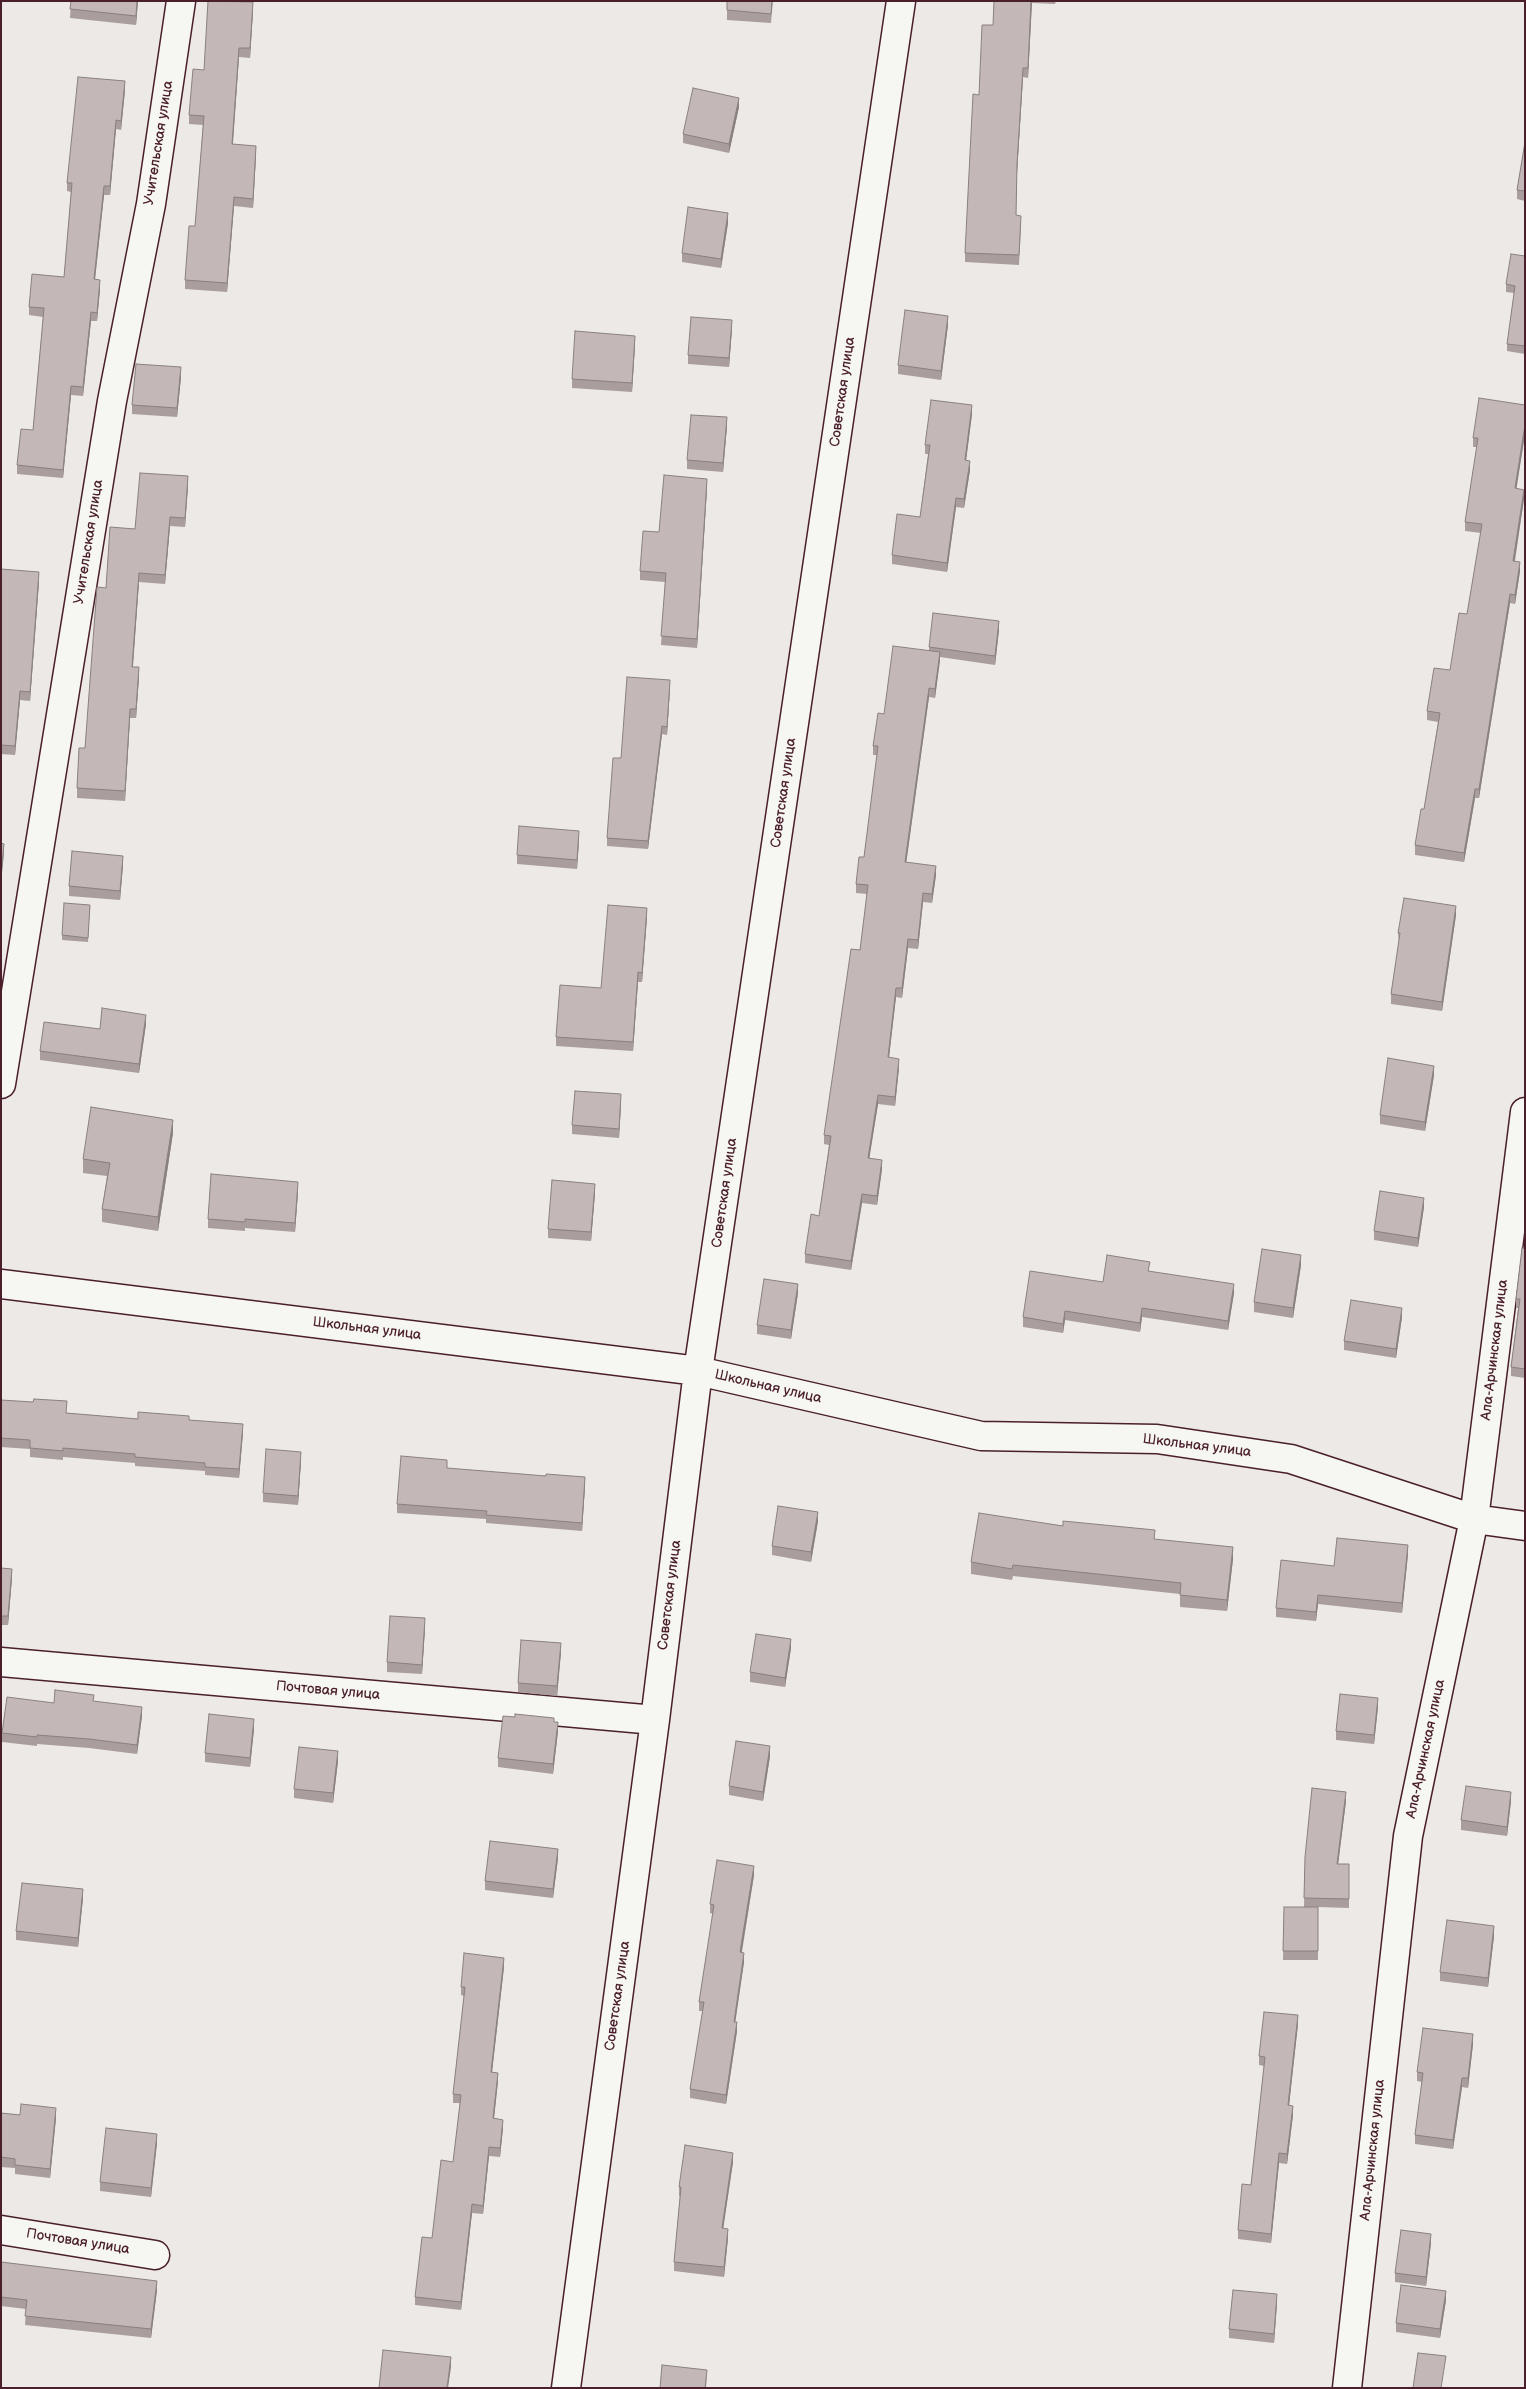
<!DOCTYPE html>
<meta charset="utf-8">
<style>
body{margin:0}
#map{position:relative;width:1526px;height:2389px;overflow:hidden;background:#ece9e6;font-family:"Balsamiq Sans",sans-serif}
canvas{display:block}
.frame{position:absolute;inset:0;border:2px solid #4a1f2b;pointer-events:none}
</style>
<div id="map">
<canvas width="1526" height="2389"></canvas>
<div class="frame"></div>
</div>
<script>
const c = document.querySelector('canvas').getContext('2d');
c.lineJoin = 'round';
const toPath = rows => new Path2D(rows.map(r => 'M' + r).join(''));
function trace(path, color, width, dash) { c.strokeStyle = color; c.lineWidth = width; c.lineCap = dash ? 'butt' : 'round'; c.setLineDash(dash || []); c.stroke(path); }
function paint(path, color) { c.fillStyle = color; c.fill(path, 'evenodd'); }
function write(font, color, halo, rows, align = 'center') {
  c.font = font + ' "Balsamiq Sans",sans-serif'; c.lineWidth = 4.5; c.setLineDash([]); c.textBaseline = 'middle'; c.strokeStyle = halo; c.fillStyle = color; for (const [text, x, y, turn = 0] of rows) {
    c.save(); c.translate(x, y); c.rotate((+turn || 0) * Math.PI / 180); c.textAlign = isNaN(turn) ? turn : align; if (halo) c.strokeText(text, 0, 0); c.fillText(text, 0, 0); c.restore();
  }
}
const minor = toPath([
 [1,1084,112,401,151,204,181,1],
 [1,1284,698,1371,981,1436,1157,1439,1291,1459,1474,1519,1525,1526],
 [1,1662,655,1720],
 [1,2230,155,2255],
 [566,2388,655,1720,698,1371,901,1],
 [1347,2388,1408,1836,1474,1519,1525,1112]
]);
trace(minor, '#4a1f2b', 31);
trace(minor, '#f6f6f2', 28);
paint(toPath([
 [71,1,138,1,136,25,70,18],
 [773,1,771,23,727,20,727,10],
 [994,1,1056,1,1055,4,1032,3,1028,78,1023,77,1017,173,1016,215,1021,225,1019,265,965,262,965,253,979,95,993,25],
 [253,11,250,58,239,57,233,144,256,155,253,208,234,206,227,292,185,289,185,280,195,226,203,125,189,124,189,115,204,70],
 [125,90,121,130,116,129,110,195,104,195,95,280,100,289,97,321,91,321,83,396,71,395,63,478,17,474,17,465,33,430,43,317,29,315,29,307,64,277,71,192,67,191,67,183],
 [739,107,729,153,683,143,683,134],
 [1525,142,1525,201,1517,199,1517,190],
 [728,223,721,268,682,262,682,253],
 [1525,256,1525,354,1507,351,1507,344,1514,293,1506,292,1506,284],
 [948,325,941,380,898,374,898,365],
 [732,329,729,367,688,364,688,355],
 [635,345,632,392,572,388,572,379],
 [181,377,177,417,132,414,132,405],
 [1525,405,1525,434,1516,489,1524,499,1515,561,1520,571,1515,604,1510,603,1479,798,1475,798,1464,862,1415,855,1415,845,1424,809,1438,722,1427,720,1427,711,1450,670,1467,614,1481,533,1465,531,1465,522,1477,447,1473,447,1473,438],
 [972,414,966,460,970,470,964,508,956,507,947,572,892,564,892,555,920,517,928,454,925,454,925,445],
 [727,426,723,472,687,469,687,460],
 [188,486,185,527,170,526,165,584,139,582,133,667,139,677,136,718,130,718,125,801,77,798,77,788,85,748,106,588,135,529],
 [707,488,697,648,661,645,665,582,640,580,640,571,659,532],
 [1,569,39,582,30,701,20,700,15,755,1,754],
 [999,630,995,665,940,657,935,698,929,697,906,863,936,875,932,903,923,902,918,949,908,948,902,998,896,997,889,1057,899,1068,895,1106,878,1104,869,1158,882,1169,877,1205,862,1203,851,1270,805,1263,805,1254,819,1216,829,1145,824,1144,824,1135,860,950,867,894,856,893,856,884,864,857,877,755,873,755,873,746,884,714,929,650,929,647],
 [670,688,667,735,662,734,648,849,607,846,607,838,621,758],
 [579,840,577,869,517,864,517,855],
 [123,865,120,900,69,896,69,886],
 [90,905,88,942,62,940,62,935],
 [1456,915,1442,1011,1391,1004,1391,994,1399,942,1398,933],
 [647,917,642,982,638,982,633,1051,556,1046,556,1037,601,988],
 [146,1024,139,1073,40,1060,40,1051,100,1029],
 [1434,1075,1425,1131,1380,1124,1380,1115],
 [621,1104,619,1138,572,1134,572,1125],
 [173,1133,158,1231,102,1222,102,1209,107,1176,83,1173,83,1159],
 [298,1192,295,1232,245,1228,245,1231,208,1228,208,1219],
 [595,1193,591,1241,548,1238,548,1229],
 [1424,1207,1418,1247,1374,1240,1374,1231],
 [1525,1249,1525,1378,1511,1376,1511,1367,1518,1308,1516,1308,1516,1299],
 [1301,1265,1293,1318,1254,1312,1254,1302],
 [1150,1272,1234,1293,1228,1330,1142,1317,1140,1332,1065,1320,1063,1333,1023,1327,1023,1317,1103,1282],
 [798,1293,791,1339,757,1334,757,1325],
 [1402,1317,1396,1358,1344,1350,1344,1341],
 [1,1400,67,1413,138,1419,189,1420,243,1433,239,1478,205,1475,205,1471,135,1466,135,1463,63,1457,63,1460,30,1457,30,1449,1,1447],
 [301,1461,298,1505,263,1502,263,1493],
 [447,1468,585,1486,582,1531,486,1523,486,1519,397,1513,397,1504],
 [818,1521,811,1562,772,1555,772,1546],
 [1063,1526,1233,1559,1227,1611,1180,1607,1180,1594,1013,1576,1012,1580,971,1574,971,1562],
 [1408,1554,1402,1613,1318,1604,1316,1621,1276,1617,1276,1608,1334,1566],
 [1,1568,12,1578,8,1625,1,1625],
 [425,1628,422,1674,387,1672,387,1662],
 [791,1648,785,1687,750,1682,750,1672],
 [561,1652,557,1696,518,1692,518,1683],
 [94,1701,142,1716,137,1754,89,1748,37,1744,37,1746,2,1742,2,1733,54,1703],
 [1378,1707,1374,1744,1336,1740,1336,1731],
 [554,1722,558,1731,553,1774,498,1767,498,1758],
 [254,1729,250,1767,205,1762,205,1753],
 [770,1756,763,1801,729,1795,729,1786],
 [338,1761,333,1803,294,1798,294,1789],
 [1346,1801,1338,1864,1349,1864,1349,1908,1318,1907,1318,1960,1283,1960,1284,1907,1304,1907,1305,1857],
 [1511,1801,1507,1836,1461,1830,1461,1820],
 [558,1858,553,1898,485,1890,485,1881],
 [754,1875,742,1952,744,1962,735,2022,737,2031,726,2104,690,2098,690,2089,703,2011,699,2011,699,2002,713,1914,710,1913,710,1904],
 [83,1898,78,1947,16,1940,16,1931],
 [1494,1936,1488,1987,1440,1981,1440,1972],
 [504,1967,492,2072,498,2081,494,2119,503,2128,500,2157,489,2156,483,2214,472,2213,461,2310,415,2305,415,2297,432,2238,453,2162,460,2103,453,2103,453,2094,464,1996,461,1995,461,1987],
 [1298,2024,1289,2105,1293,2115,1287,2164,1279,2163,1271,2243,1238,2239,1238,2230,1251,2185,1264,2066,1259,2065,1259,2056],
 [1473,2044,1468,2088,1462,2087,1453,2149,1415,2144,1415,2135,1422,2082,1417,2081,1417,2072],
 [1,2113,20,2115,56,2118,50,2178,15,2174,15,2168,1,2167],
 [157,2143,151,2197,100,2191,100,2182],
 [733,2162,723,2228,728,2238,724,2277,674,2271,674,2262,680,2196,679,2196,679,2187],
 [1431,2243,1426,2286,1395,2282,1395,2273],
 [1,2262,157,2290,151,2338,25,2325,26,2309,1,2306],
 [1446,2300,1440,2338,1396,2332,1396,2323],
 [1277,2303,1274,2343,1229,2338,1229,2329]
]), '#a99d9d');
paint(toPath([
 [137,1,138,1,136,25,136,16],
 [1031,1,1032,1,1028,78,1028,68],
 [253,2,253,11,250,58,250,48],
 [239,48,239,57,232,153,232,144],
 [1023,68,1023,77,1017,173,1017,164],
 [125,81,125,90,121,130,121,121],
 [739,98,739,107,729,153,729,144],
 [116,120,116,129,110,195,110,186],
 [256,146,256,155,253,208,253,199],
 [104,186,104,195,94,288,94,279],
 [234,197,234,206,227,292,227,283],
 [728,213,728,223,721,268,721,259],
 [100,280,100,289,97,321,97,313],
 [91,312,91,321,83,396,83,387],
 [948,316,948,325,941,380,941,371],
 [732,320,732,329,729,367,729,358],
 [635,336,635,345,632,392,632,383],
 [181,367,181,377,177,417,177,408],
 [71,386,71,395,63,478,63,470],
 [972,405,972,414,965,469,965,460],
 [727,417,727,426,723,472,723,463],
 [1525,425,1525,434,1515,498,1515,488],
 [970,461,970,470,964,508,964,499],
 [188,476,188,486,185,527,185,518],
 [707,479,707,488,697,648,697,639],
 [1524,490,1524,499,1513,570,1513,561],
 [956,498,956,507,947,572,947,563],
 [170,517,170,526,165,584,165,575],
 [1520,562,1520,571,1515,604,1515,595],
 [39,572,39,582,30,701,30,692],
 [139,573,139,582,132,676,132,667],
 [1510,594,1510,603,1479,798,1479,789],
 [999,621,999,630,995,665,995,656],
 [940,652,940,661,935,698,935,689],
 [139,667,139,677,136,718,136,709],
 [670,680,670,688,667,735,667,727],
 [929,688,929,697,905,872,905,862],
 [20,691,20,700,15,755,15,746],
 [130,709,130,718,125,801,125,791],
 [662,726,662,734,648,849,648,841],
 [1475,789,1475,798,1464,862,1464,853],
 [579,831,579,840,577,869,577,860],
 [4,844,4,853,1,883,1,874],
 [123,856,123,865,120,900,120,891],
 [936,866,936,875,932,903,932,894],
 [923,893,923,902,918,949,918,940],
 [1456,906,1456,915,1442,1011,1442,1002],
 [647,908,647,917,642,982,642,973],
 [908,939,908,948,902,998,902,988],
 [638,972,638,982,633,1051,633,1042],
 [896,988,896,997,888,1066,888,1057],
 [146,1015,146,1024,139,1073,139,1064],
 [899,1059,899,1068,895,1106,895,1097],
 [1434,1066,1434,1075,1425,1131,1425,1122],
 [621,1094,621,1104,619,1138,619,1129],
 [878,1095,878,1104,868,1167,868,1158],
 [173,1120,173,1133,158,1231,158,1217],
 [882,1160,882,1169,877,1205,877,1196],
 [298,1182,298,1192,295,1232,295,1223],
 [595,1184,595,1193,591,1241,591,1232],
 [862,1194,862,1203,851,1270,851,1261],
 [1424,1198,1424,1207,1418,1247,1418,1238],
 [1301,1255,1301,1265,1293,1318,1293,1308],
 [798,1284,798,1293,791,1339,791,1330],
 [1234,1284,1234,1293,1228,1330,1228,1321],
 [1142,1308,1142,1317,1140,1332,1140,1323],
 [1402,1308,1402,1317,1396,1358,1396,1349],
 [1065,1311,1065,1320,1063,1333,1063,1324],
 [243,1424,243,1433,239,1478,239,1469],
 [301,1452,301,1461,298,1505,298,1496],
 [585,1477,585,1486,582,1531,582,1523],
 [818,1512,818,1521,811,1562,811,1552],
 [1408,1545,1408,1554,1402,1613,1402,1603],
 [1233,1547,1233,1559,1227,1611,1227,1600],
 [12,1569,12,1578,8,1625,8,1616],
 [1318,1595,1318,1604,1316,1621,1316,1612],
 [425,1618,425,1628,422,1674,422,1665],
 [791,1639,791,1648,785,1687,785,1678],
 [561,1643,561,1652,557,1696,557,1686],
 [1378,1698,1378,1707,1374,1744,1374,1735],
 [142,1707,142,1716,137,1754,137,1745],
 [254,1719,254,1729,250,1767,250,1758],
 [558,1722,558,1731,553,1774,553,1764],
 [770,1746,770,1756,763,1801,763,1792],
 [338,1751,338,1761,333,1803,333,1793],
 [1346,1792,1346,1801,1337,1873,1337,1864],
 [1511,1792,1511,1801,1507,1836,1507,1827],
 [558,1849,558,1858,553,1898,553,1889],
 [754,1866,754,1875,740,1961,740,1952],
 [83,1889,83,1898,78,1947,78,1938],
 [1494,1926,1494,1936,1488,1987,1488,1978],
 [744,1953,744,1962,734,2031,734,2022],
 [504,1958,504,1967,491,2081,491,2072],
 [1298,2015,1298,2024,1288,2115,1288,2105],
 [737,2022,737,2031,726,2104,726,2095],
 [1473,2034,1473,2044,1468,2088,1468,2078],
 [498,2073,498,2081,493,2127,493,2118],
 [1462,2078,1462,2087,1453,2149,1453,2140],
 [1293,2106,1293,2115,1287,2164,1287,2154],
 [56,2108,56,2118,50,2178,50,2169],
 [503,2120,503,2128,500,2157,500,2148],
 [157,2134,157,2143,151,2197,151,2188],
 [489,2147,489,2156,483,2214,483,2206],
 [733,2153,733,2162,722,2237,722,2228],
 [1279,2153,1279,2163,1271,2243,1271,2234],
 [472,2204,472,2213,461,2310,461,2302],
 [728,2229,728,2238,724,2277,724,2267],
 [1431,2234,1431,2243,1426,2286,1426,2277],
 [157,2281,157,2290,151,2338,151,2329],
 [1446,2291,1446,2300,1440,2338,1440,2329],
 [1277,2294,1277,2303,1274,2343,1274,2334],
 [451,2357,451,2367,448,2388,447,2388],
 [707,2370,706,2388,705,2388]
]), '#898080');
const building = toPath([
 [71,1,137,1,136,16,70,9,71,1],
 [208,1,253,2,250,48,239,48,232,144,256,146,253,199,234,197,227,283,185,280,189,226,195,226,204,116,189,115,193,69,204,70,208,1],
 [727,1,772,1,771,14,727,10,727,1],
 [994,1,1031,1,1028,68,1023,68,1017,164,1016,215,1021,216,1019,255,965,253,973,94,979,95,982,25,993,25,994,1],
 [78,77,125,81,121,121,116,120,110,186,104,186,94,279,100,280,97,313,91,312,83,387,71,386,63,470,17,465,21,429,33,430,44,308,29,307,32,274,64,277,72,183,67,183,78,77],
 [693,88,739,98,729,144,683,134,693,88],
 [1525,142,1525,191,1517,190,1525,142],
 [688,207,728,213,721,259,682,253,688,207],
 [1511,254,1525,256,1525,346,1507,344,1515,286,1506,284,1511,254],
 [905,310,948,316,941,371,898,365,905,310],
 [691,317,732,320,729,358,688,355,691,317],
 [575,331,635,336,632,383,572,379,575,331],
 [136,364,181,367,177,408,132,405,136,364],
 [1479,398,1525,405,1525,425,1515,488,1524,490,1513,561,1520,562,1515,595,1510,594,1479,789,1475,789,1464,853,1415,845,1421,809,1424,809,1440,713,1427,711,1434,668,1450,670,1459,613,1467,614,1482,524,1465,522,1478,438,1473,438,1479,398],
 [931,400,972,405,965,460,970,461,964,499,956,498,947,563,892,555,897,514,920,517,930,445,925,445,931,400],
 [691,415,727,417,723,463,687,460,691,415],
 [140,473,188,476,185,518,170,517,165,575,139,573,132,667,139,667,136,709,130,709,125,791,77,788,79,748,85,748,97,587,106,588,110,527,135,529,140,473],
 [664,475,707,479,697,639,661,636,666,573,640,571,643,531,659,532,664,475],
 [1,569,39,572,30,692,20,691,15,746,1,745,1,569],
 [933,613,999,621,995,656,929,647,933,613],
 [893,646,940,652,935,689,929,688,905,862,936,866,932,894,923,893,918,940,908,939,902,988,896,988,888,1057,899,1059,895,1097,878,1095,868,1158,882,1160,877,1196,862,1194,851,1261,805,1254,811,1214,819,1216,831,1136,824,1135,851,949,860,950,868,885,856,884,859,857,864,857,878,746,873,746,878,713,884,714,893,646],
 [627,677,670,680,667,727,662,726,648,841,607,838,613,758,621,758,627,677],
 [519,826,579,831,577,860,517,855,519,826],
 [1,843,4,844,1,874,1,843],
 [72,851,123,856,120,891,69,886,72,851],
 [1404,898,1456,906,1442,1002,1391,994,1400,933,1398,933,1404,898],
 [64,903,90,905,88,938,62,935,64,903],
 [608,905,647,908,642,973,638,972,633,1042,556,1037,560,985,601,988,608,905],
 [102,1008,146,1015,139,1064,40,1051,44,1022,100,1029,102,1008],
 [1388,1058,1434,1066,1425,1122,1380,1115,1388,1058],
 [575,1091,621,1094,619,1129,572,1125,575,1091],
 [91,1107,173,1120,158,1217,102,1209,110,1163,83,1159,91,1107],
 [211,1174,298,1182,295,1223,245,1219,245,1222,208,1219,211,1174],
 [552,1180,595,1184,591,1232,548,1229,552,1180],
 [1380,1191,1424,1198,1418,1238,1374,1231,1380,1191],
 [1522,1248,1525,1249,1525,1369,1511,1367,1520,1299,1516,1299,1522,1248],
 [1262,1249,1301,1255,1293,1308,1254,1302,1262,1249],
 [1107,1255,1150,1262,1148,1271,1234,1284,1228,1321,1142,1308,1140,1323,1065,1311,1063,1324,1023,1317,1030,1271,1103,1282,1107,1255],
 [764,1279,798,1284,791,1330,757,1325,764,1279],
 [1351,1300,1402,1308,1396,1349,1344,1341,1351,1300],
 [34,1399,67,1401,66,1413,138,1419,138,1412,189,1416,189,1420,243,1424,239,1469,205,1467,205,1463,135,1457,135,1454,63,1448,63,1451,30,1448,30,1440,1,1438,1,1400,33,1402,34,1399],
 [266,1449,301,1452,298,1496,263,1493,266,1449],
 [401,1456,447,1460,447,1468,546,1476,546,1474,585,1477,582,1523,486,1515,487,1511,397,1504,401,1456],
 [778,1506,818,1512,811,1552,772,1546,778,1506],
 [979,1513,1063,1526,1063,1521,1155,1530,1154,1539,1233,1547,1227,1600,1180,1595,1181,1583,1013,1565,1012,1569,971,1562,979,1513],
 [1337,1538,1408,1545,1402,1603,1318,1595,1316,1612,1276,1608,1281,1560,1334,1566,1337,1538],
 [1,1568,12,1569,8,1616,1,1616,1,1568],
 [390,1616,425,1618,422,1665,387,1662,390,1616],
 [756,1634,791,1639,785,1678,750,1672,756,1634],
 [521,1640,561,1643,557,1686,518,1683,521,1640],
 [55,1690,94,1695,93,1701,142,1707,137,1745,89,1739,37,1735,37,1737,2,1733,7,1697,54,1703,55,1690],
 [1340,1694,1378,1698,1374,1735,1336,1731,1340,1694],
 [209,1714,254,1719,250,1758,205,1753,209,1714],
 [515,1714,554,1718,554,1722,558,1722,553,1764,498,1758,503,1716,515,1717,515,1714],
 [736,1741,770,1746,763,1792,729,1786,736,1741],
 [299,1747,338,1751,333,1793,294,1789,299,1747],
 [1466,1786,1511,1792,1507,1827,1461,1820,1466,1786],
 [1312,1788,1346,1792,1337,1864,1349,1864,1349,1899,1304,1898,1305,1857,1312,1788],
 [490,1841,558,1849,553,1889,485,1881,490,1841],
 [717,1860,754,1866,740,1952,744,1953,734,2022,737,2022,726,2095,690,2089,704,2002,699,2002,714,1905,710,1904,717,1860],
 [22,1883,83,1889,78,1938,16,1931,22,1883],
 [1284,1907,1318,1907,1318,1951,1283,1951,1284,1907],
 [1447,1920,1494,1926,1488,1978,1440,1972,1447,1920],
 [464,1953,504,1958,491,2072,498,2073,493,2118,503,2120,500,2148,489,2147,483,2206,472,2204,461,2302,415,2297,422,2237,432,2238,441,2160,453,2162,461,2095,453,2094,465,1987,461,1987,464,1953],
 [1264,2012,1298,2015,1288,2105,1293,2106,1287,2154,1279,2153,1271,2234,1238,2230,1242,2184,1251,2185,1265,2057,1259,2056,1264,2012],
 [1423,2028,1473,2034,1468,2078,1462,2078,1453,2140,1415,2135,1423,2073,1417,2072,1423,2028],
 [21,2104,56,2108,50,2169,15,2165,15,2159,1,2157,1,2113,20,2115,21,2104],
 [106,2128,157,2134,151,2188,100,2182,106,2128],
 [685,2145,733,2153,722,2228,728,2229,724,2267,674,2262,681,2187,679,2187,685,2145],
 [1401,2230,1431,2234,1426,2277,1395,2273,1401,2230],
 [1,2262,157,2281,151,2329,25,2316,27,2300,1,2297,1,2262],
 [1401,2285,1446,2291,1440,2329,1396,2323,1401,2285],
 [1233,2290,1277,2294,1274,2334,1229,2329,1233,2290],
 [383,2350,451,2357,447,2388,379,2388,383,2350],
 [1418,2353,1446,2356,1441,2388,1413,2388,1418,2353],
 [662,2365,707,2370,705,2388,660,2388,662,2365]
]);
paint(building, '#c4b7b7');
trace(building, '#898080', 1);
write('14px', '#4a1f2b', '#f6f6f2', [
 ["Учительская улица",159,143,-81],
 ["Советская улица",843,392,-82],
 ["Учительская улица",89,542,-81],
 ["Советская улица",784,793,-82],
 ["Советская улица",725,1193,-82],
 ["Школьная улица",367,1329,7],
 ["Ала-Арчинская улица",1495,1350,-83],
 ["Школьная улица",768,1387,13],
 ["Школьная улица",1197,1446,7],
 ["Советская улица",670,1595,-83],
 ["Почтовая улица",328,1691,5],
 ["Ала-Арчинская улица",1426,1749,-78],
 ["Советская улица",618,1996,-82],
 ["Ала-Арчинская улица",1373,2150,-84],
 ["Почтовая улица",78,2242,9]
]);
</script>
